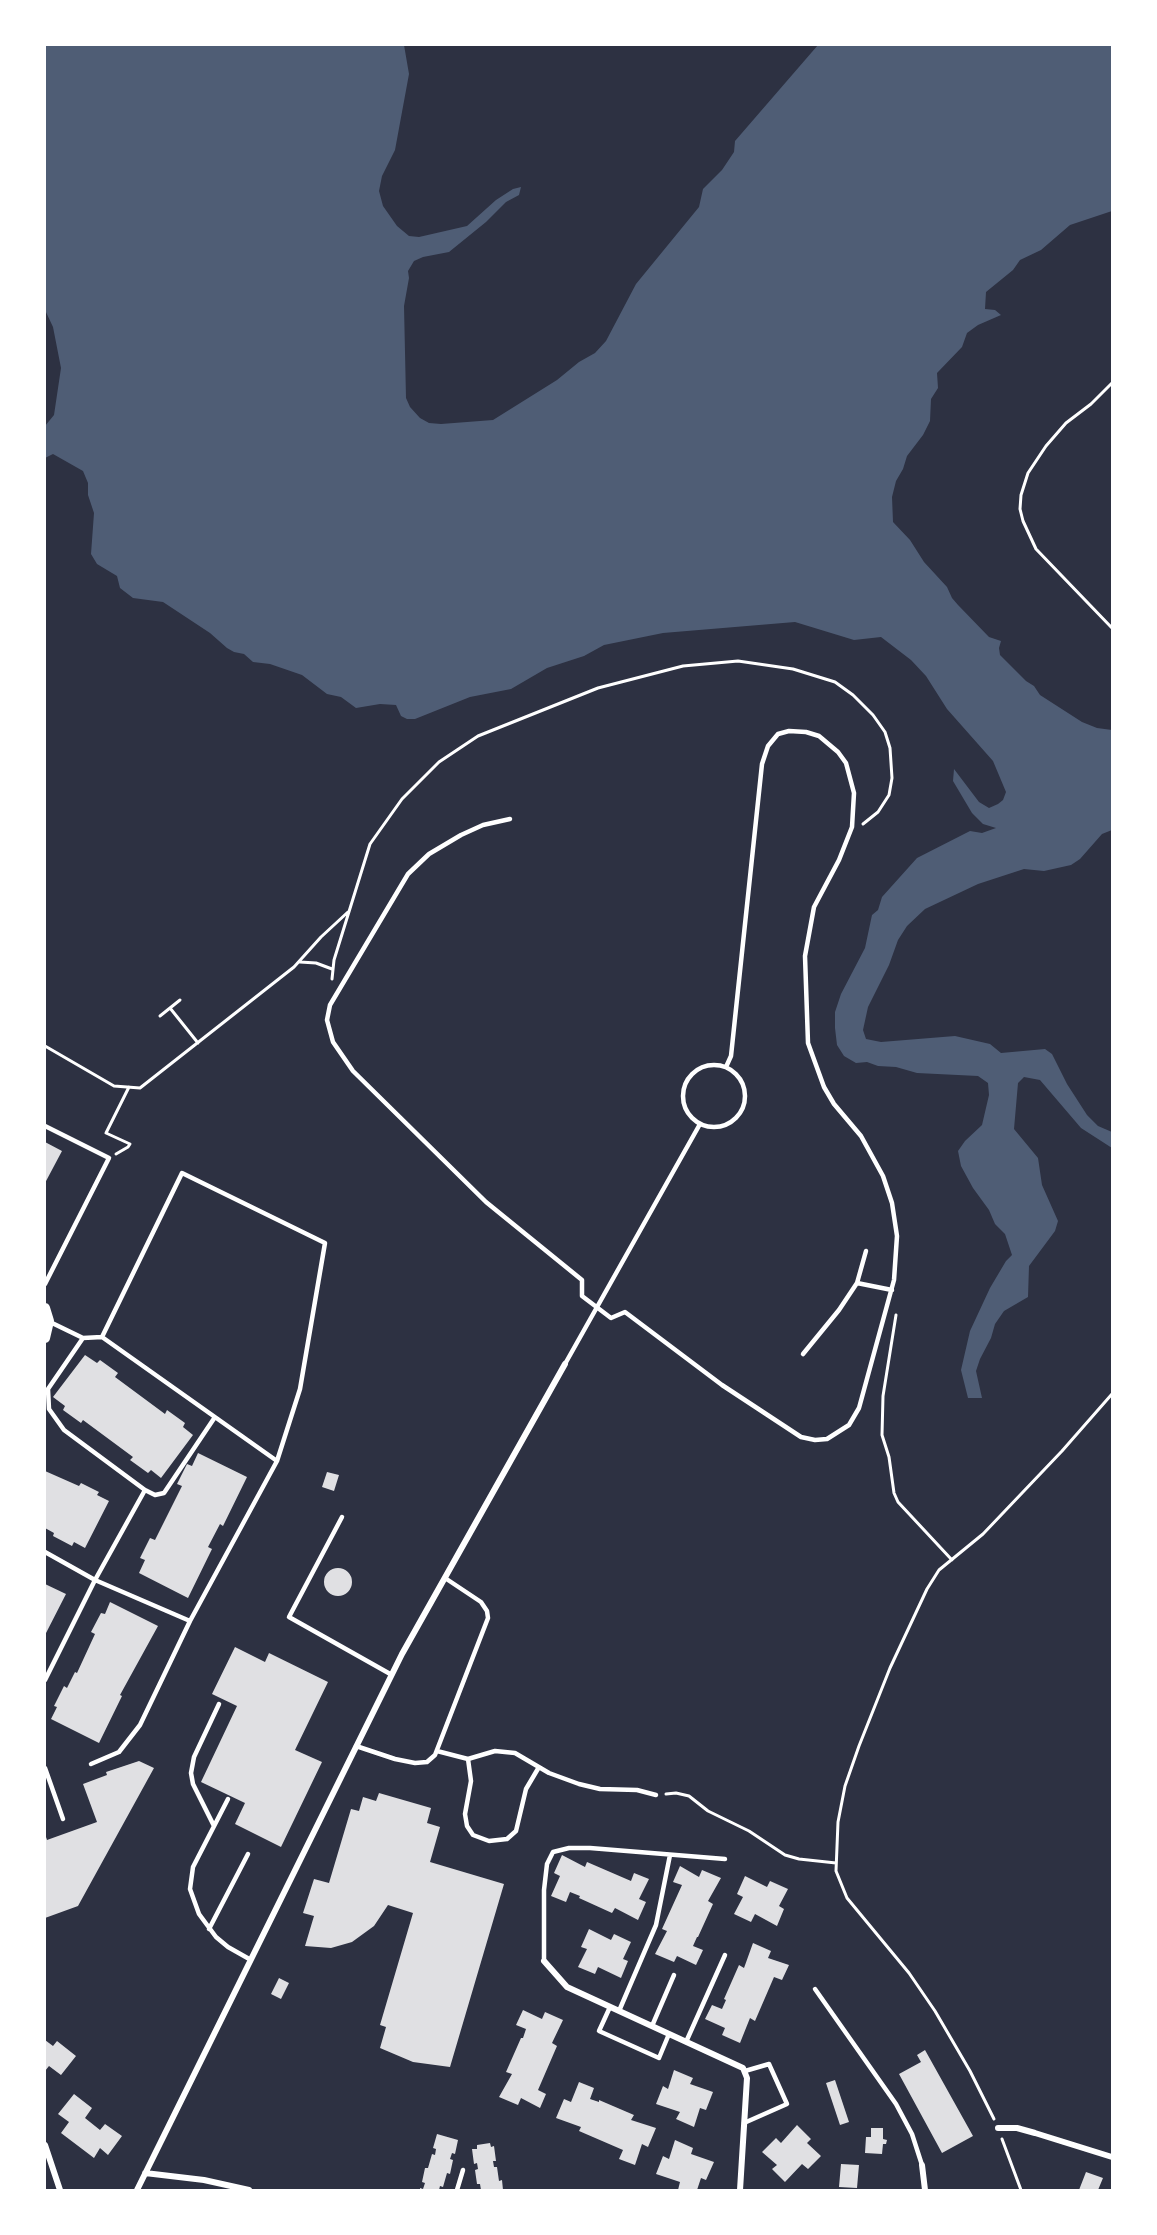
<!DOCTYPE html>
<style>
body{margin:0}
#map{position:relative;width:1157px;height:2235px;overflow:hidden;background:#2d3142;font-family:Mulish,sans-serif}
canvas{display:block}
.frame{position:absolute;inset:0;border:46px solid #fff;pointer-events:none}
</style>
<div id="map">
<canvas width="1157" height="2235"></canvas>
<div class="frame"></div>
</div>
<script>
const c = document.querySelector('canvas').getContext('2d');
c.lineJoin = 'round';
function paint(path, color) { c.fillStyle = color; c.fill(path, 'evenodd'); }
const toPath = rows => new Path2D(rows.map(r => 'M' + r).join(''));
function trace(path, color, width, dash) { c.strokeStyle = color; c.lineWidth = width; c.lineCap = dash ? 'butt' : 'round'; c.setLineDash(dash || []); c.stroke(path); }
paint(toPath([
 [45,45,404,45,409,74,395,150,382,176,379,191,383,206,397,226,409,236,419,237,467,226,496,200,513,189,521,187,519,195,506,202,486,222,449,252,423,257,414,261,408,271,409,278,404,306,406,398,410,407,420,418,429,423,441,424,493,420,557,380,579,362,595,353,606,341,636,284,699,207,703,189,722,170,734,152,735,141,818,45,1112,45,1112,211,1070,225,1041,250,1020,260,1013,270,986,292,985,309,995,310,1001,315,978,325,967,333,962,347,937,373,938,388,931,399,930,421,923,435,907,456,903,469,896,481,892,497,893,522,910,540,924,562,947,587,952,598,958,605,989,637,1001,641,999,648,1000,655,1026,681,1034,686,1040,695,1082,722,1097,728,1112,730,1112,830,1102,834,1080,859,1071,865,1044,871,1024,869,978,884,925,909,907,926,898,940,889,965,868,1007,863,1030,866,1039,881,1042,955,1036,990,1044,1001,1053,1045,1049,1052,1054,1067,1084,1087,1115,1098,1126,1112,1132,1112,1148,1081,1128,1040,1080,1024,1077,1018,1083,1014,1129,1038,1158,1042,1185,1058,1221,1055,1231,1029,1266,1028,1297,1004,1311,995,1324,991,1338,980,1359,976,1371,982,1398,968,1398,961,1370,970,1331,990,1288,1006,1261,1012,1255,1005,1234,995,1224,989,1210,973,1188,961,1166,958,1151,965,1141,982,1125,989,1095,988,1083,978,1076,917,1073,896,1067,878,1066,867,1062,856,1063,844,1056,837,1045,835,1028,835,1012,841,994,865,948,872,915,878,910,882,897,917,858,970,831,982,833,996,828,983,824,972,813,953,781,954,769,979,802,989,808,998,804,1003,800,1006,792,993,761,947,709,926,676,911,660,881,637,854,640,795,622,663,633,604,645,584,656,547,668,511,689,470,697,415,719,407,719,401,716,396,705,380,704,356,708,341,697,327,694,302,675,270,664,253,662,244,654,234,652,227,648,210,633,163,602,133,598,120,588,117,576,97,564,91,554,94,513,88,495,88,483,83,471,53,454,45,458,45,426,54,415,61,368,53,327,45,310]
]), '#4f5d75');
paint(toPath([
 [45,1142,62,1151,45,1183],
 [85,1355,97,1363,100,1360,118,1373,115,1377,165,1414,167,1410,185,1423,183,1427,193,1435,161,1478,151,1470,148,1473,130,1460,133,1457,83,1420,81,1423,63,1410,65,1406,53,1397],
 [198,1453,247,1477,223,1526,220,1524,208,1547,212,1549,188,1598,139,1573,145,1560,140,1558,150,1538,155,1540,182,1486,177,1484,187,1464,192,1466],
 [45,1471,79,1486,81,1483,99,1492,97,1495,109,1501,85,1548,74,1542,72,1546,53,1536,54,1533,45,1528],
 [327,1472,339,1475,334,1491,322,1487],
 '324 1582a14 14 0 1 1 28 0a14 14 0 1 1-28 0Z',
 [45,1584,66,1594,45,1635],
 [110,1602,158,1626,120,1695,122,1696,99,1743,51,1719,57,1707,54,1706,64,1686,67,1688,75,1672,77,1673,95,1634,91,1632,101,1613,105,1614],
 [235,1647,265,1662,269,1653,328,1682,295,1750,322,1762,281,1847,235,1824,245,1803,201,1782,237,1706,212,1694],
 [139,1761,154,1768,78,1906,45,1918,45,1834,47,1840,97,1822,83,1784,107,1775,106,1772],
 [379,1793,431,1808,427,1823,440,1827,430,1862,504,1884,450,2067,413,2062,380,2048,386,2027,380,2025,413,1913,388,1905,374,1926,352,1942,331,1948,305,1946,314,1916,303,1913,314,1879,329,1883,351,1809,359,1811,363,1797,376,1801],
 [562,1855,585,1867,587,1862,631,1881,634,1873,649,1879,639,1899,646,1902,638,1920,615,1908,612,1913,579,1898,580,1896,570,1892,566,1902,551,1896,560,1876,554,1873],
 [680,1866,699,1877,702,1870,721,1878,708,1901,713,1904,698,1937,697,1937,693,1946,703,1950,696,1965,677,1956,674,1962,655,1954,667,1931,662,1929,682,1885,673,1882],
 [745,1876,767,1887,770,1881,788,1889,779,1906,784,1909,777,1926,755,1914,751,1922,734,1914,743,1897,737,1894],
 [589,1929,611,1940,614,1934,631,1942,623,1959,628,1961,621,1978,598,1967,595,1974,578,1967,587,1949,581,1947],
 [753,1943,771,1951,768,1958,789,1965,782,1980,774,1977,755,2021,750,2018,740,2043,722,2035,725,2028,705,2019,712,2005,722,2009,726,2000,724,1999,739,1965,744,1968],
 [279,1978,289,1983,281,1999,271,1994],
 [523,2010,542,2019,545,2012,563,2020,552,2043,557,2046,538,2090,546,2094,540,2108,521,2098,518,2105,499,2097,512,2074,506,2072,521,2038,523,2038,526,2029,516,2025],
 [45,2040,53,2046,57,2041,76,2056,61,2075,49,2066,45,2071],
 [925,2050,973,2136,942,2153,899,2074,921,2062,917,2055],
 [674,2070,693,2078,690,2084,713,2092,706,2110,700,2108,694,2127,676,2119,680,2112,656,2104,663,2086,668,2089],
 [835,2080,849,2122,840,2125,826,2083],
 [579,2082,594,2088,590,2099,599,2102,599,2100,634,2115,631,2120,656,2128,648,2147,642,2144,635,2165,619,2159,623,2150,579,2131,581,2127,556,2118,564,2099,571,2102],
 [74,2094,92,2108,85,2118,100,2130,105,2124,122,2136,108,2155,100,2148,94,2158,61,2133,69,2122,58,2114],
 [797,2125,811,2139,807,2143,821,2156,808,2169,802,2164,785,2182,772,2169,777,2165,762,2152,776,2138,781,2143],
 [871,2128,883,2128,883,2139,887,2140,886,2144,883,2144,882,2154,865,2153,866,2137,871,2137],
 [437,2134,458,2140,455,2154,452,2153,450,2159,453,2160,450,2174,447,2173,443,2187,440,2186,439,2190,420,2190,420,2188,423,2189,425,2183,422,2182,425,2168,428,2168,432,2154,435,2155,436,2149,433,2148],
 [675,2140,693,2148,691,2154,714,2162,706,2180,701,2178,697,2190,678,2190,680,2182,656,2174,663,2156,669,2159],
 [490,2143,491,2147,494,2146,496,2161,493,2161,494,2167,497,2167,499,2181,502,2180,503,2190,481,2190,480,2184,477,2184,475,2170,478,2169,477,2163,474,2164,472,2149,477,2149,477,2145],
 [841,2164,859,2165,857,2188,839,2187],
 [1086,2172,1103,2178,1098,2190,1079,2190]
]), '#e0e0e3');
trace(toPath([
 [1112,383,1091,404,1066,423,1046,446,1028,473,1021,495,1020,509,1023,521,1036,549,1112,628],
 [300,962,316,963,332,969],
 [332,979,334,960,370,844,402,799,439,762,478,736,598,688,683,666,738,661,793,669,835,682,853,695,873,715,885,732,890,748,892,778,889,795,878,812,863,824],
 [170,1008,198,1043],
 [160,1016,180,1000],
 [45,1046,114,1086,140,1088,294,967,321,937,348,912],
 [116,1154,128,1147,130,1144,106,1133,129,1087],
 [896,1315,883,1396,882,1435,889,1457,894,1493,898,1502,952,1560],
 [666,1794,676,1793,689,1796,708,1811,749,1831,785,1855,799,1859,836,1863],
 [994,2119,970,2071,935,2011,909,1973,847,1898,836,1871,838,1822,845,1786,859,1746,890,1668,927,1589,939,1570,983,1534,1062,1451,1112,1394],
 [1002,2139,1021,2190]
]), '#fff', 3);
trace(toPath([
 [510,819,483,825,461,835,429,854,408,874,330,1005,327,1020,333,1042,353,1071,486,1202,582,1280,582,1296,611,1318,625,1312,722,1385,801,1437,815,1440,827,1439,849,1425,859,1408,894,1280,897,1236,892,1203,883,1176,861,1136,834,1104,824,1087,808,1043,805,956,814,907,839,860,852,827,854,793,846,763,838,752,819,736,806,732,789,731,778,734,768,746,762,764,731,1056,726,1067],
 '683 1096a31 31 0 1 1 62 0a31 31 0 1 1-62 0Z',
 [45,1126,109,1158,45,1284],
 [857,1283,892,1290],
 [50,1322,83,1338,102,1337,277,1461],
 [83,1338,48,1389,49,1409,64,1430,145,1490,155,1495,164,1493,215,1417],
 [803,1354,839,1310,857,1283,866,1251],
 [565,1364,700,1124],
 [342,1517,289,1617,392,1675],
 [45,1552,95,1580,190,1621,277,1461,300,1389,325,1243,182,1173,102,1337],
 [45,1680,95,1580,145,1490],
 [356,1746,395,1759,415,1763,427,1762,435,1755,488,1618,487,1611,481,1602,445,1578],
 [437,1751,468,1759,495,1751,515,1753,549,1773,579,1784,600,1789,637,1790,656,1795],
 [468,1759,471,1781,465,1814,467,1826,473,1835,489,1841,507,1839,516,1831,526,1789,539,1767],
 [91,1764,119,1752,140,1725,190,1621],
 [45,1768,63,1819],
 [228,1799,193,1867,190,1889,199,1914,216,1937,228,1947,251,1960],
 [214,1826,193,1784,191,1773,194,1757,219,1704],
 [209,1929,248,1854],
 [544,1961,544,1890,547,1864,553,1852,569,1848,590,1848,725,1859],
 [815,1989,896,2104,912,2134,922,2165],
 [610,2007,599,2031,659,2058,669,2034],
 [619,2011,656,1925,670,1855],
 [652,2026,674,1975],
 [686,2042,725,1955],
 [744,2123,787,2104,769,2064,745,2071],
 [457,2190,463,2170]
]), '#fff', 4.5);
trace(toPath([
 [544,1961,567,1987,743,2068,747,2078,740,2190],
 [998,2128,1017,2128,1035,2133,1112,2157],
 [45,2145,60,2190],
 [922,2165,925,2190],
 [145,2173,204,2180,249,2190],
 [137,2190,402,1654,565,1364]
]), '#fff', 6);
trace(toPath([
 [45,1308,49,1321,45,1338]
]), '#fff', 10);
</script>
